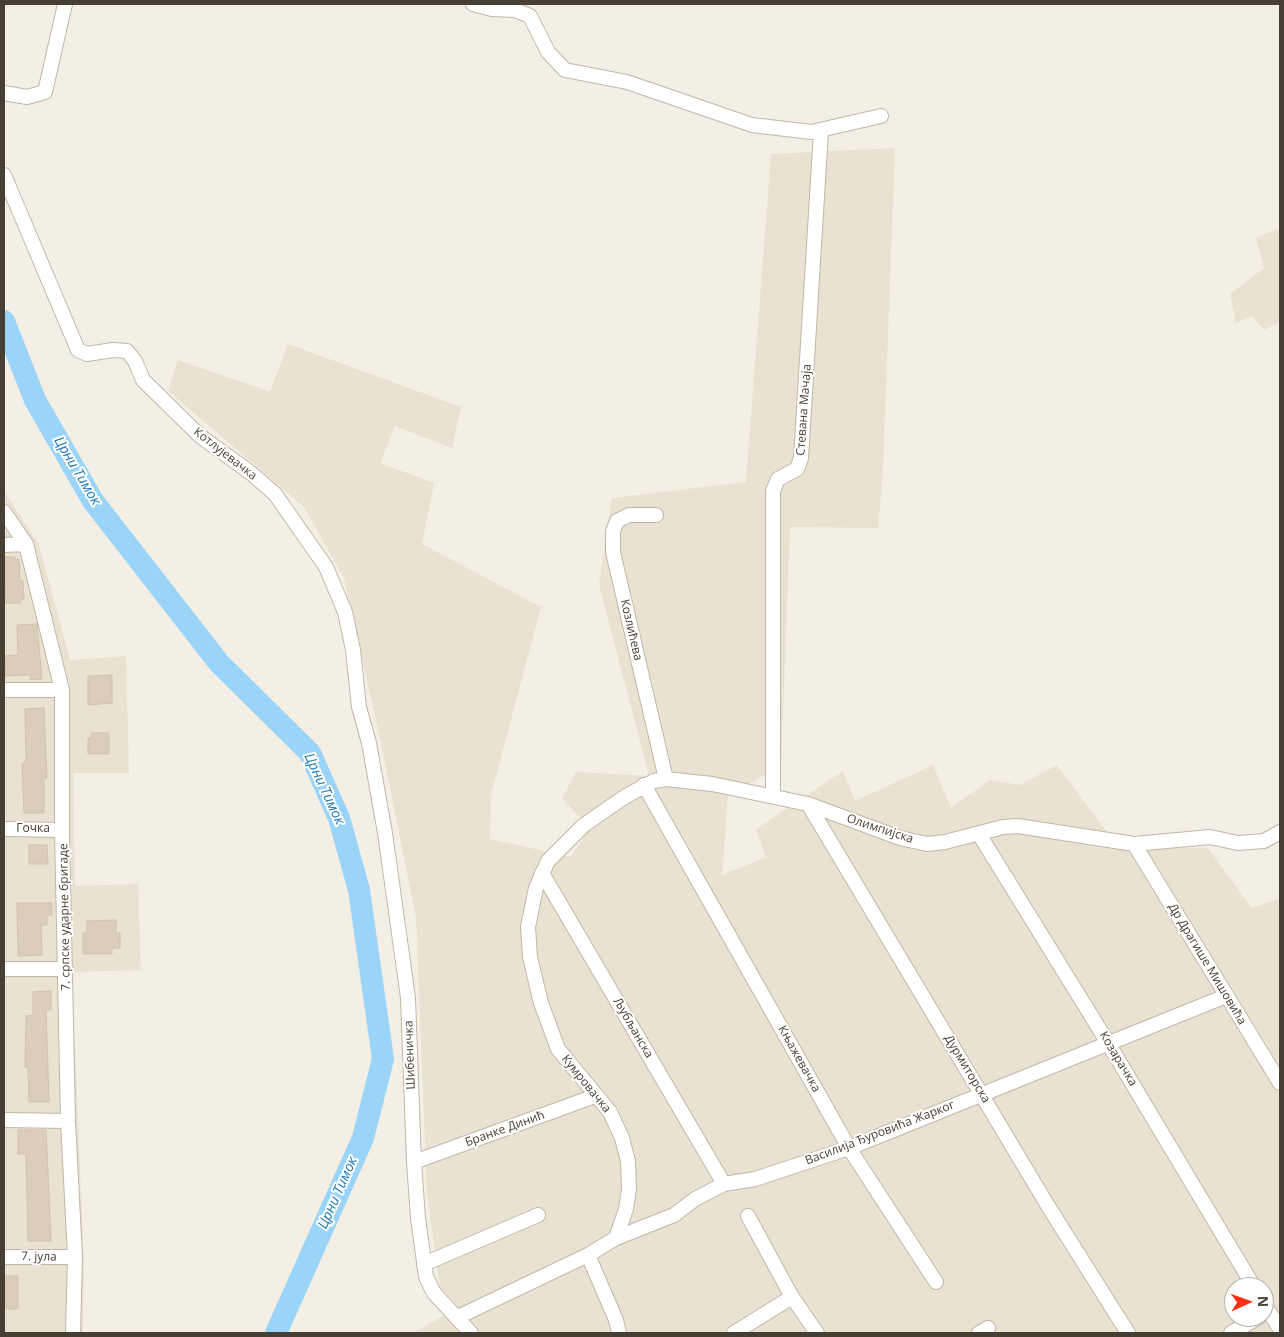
<!DOCTYPE html>
<meta charset="utf-8">
<style>
body{margin:0}
#map{position:relative;width:1284px;height:1337px;overflow:hidden;background:#f4efe5;font-family:"Open Sans",sans-serif}
canvas{display:block}
.frame{position:absolute;inset:0;border:5px solid #473f33;pointer-events:none}
.north{position:absolute;left:1224px;top:1277px;width:50px;height:50px;box-sizing:border-box;background:#fff;border:1px solid #b5b2ad;border-radius:50%;rotate:88deg;font-size:14px;font-weight:700;line-height:20px;text-align:center;color:#473f33}
.north::after{content:'';display:block;margin:auto;width:18px;height:22px;background:#ff2f11;clip-path:polygon(50% 0,100% 100%,50% 72%,0 100%)}
</style>
<div id="map">
<canvas width="1284" height="1337"></canvas>
<div class="frame"></div>
<div class="north">N</div>
</div>
<script>
const c = document.querySelector('canvas').getContext('2d');
c.lineJoin = 'round';
function paint(path, color) { c.fillStyle = color; c.fill(path, 'evenodd'); }
const toPath = rows => new Path2D(rows.map(r => 'M' + r).join(''));
function trace(path, color, width, dash) { c.strokeStyle = color; c.lineWidth = width; c.lineCap = dash ? 'butt' : 'round'; c.setLineDash(dash || []); c.stroke(path); }
function write(font, color, halo, rows, align = 'center') {
  c.font = font + ' "Open Sans",sans-serif'; c.lineWidth = 4; c.setLineDash([]); c.textBaseline = 'middle'; c.strokeStyle = halo; c.fillStyle = color; for (const [text, x, y, turn = 0] of rows) {
    c.save(); c.translate(x, y); c.rotate((+turn || 0) * Math.PI / 180); c.textAlign = isNaN(turn) ? turn : align; if (halo) c.strokeText(text, 0, 0); c.fillText(text, 0, 0); c.restore();
  }
}
paint(toPath([
 [895,148,883,469,878,528,790,527,781,766,728,796,722,875,766,857,756,829,843,771,855,801,933,765,951,808,990,780,1020,785,1057,765,1118,847,1208,848,1252,908,1280,898,1280,1333,413,1333,459,1307,440,1287,427,1194,416,917,383,752,344,578,304,507,168,391,178,360,270,392,288,344,461,407,452,448,395,426,380,463,434,483,422,544,541,607,491,795,490,839,571,857,590,828,562,798,576,772,649,776,599,584,612,498,746,482,771,154],
 [1234,1287,1264,1287,1264,1317,1234,1317],
 [1280,228,1280,322,1264,330,1252,316,1236,323,1230,294,1264,268,1256,238],
 [4,491,39,545,70,660,126,656,129,773,73,773,75,886,138,884,141,970,72,972,84,1267,83,1333,4,1333]
]), '#e9e1d2');
trace(toPath([
 [4,321,35,400,93,501,219,663,310,753,339,818,359,890,383,1059,363,1138,276,1333]
]), '#9ad4f8', 22);
const building = toPath([
 [4,557,15,557,15,560,19,559,20,581,23,581,24,599,21,599,21,603,5,603,4,557],
 [37,624,42,679,30,680,30,675,5,676,4,656,18,655,17,625,37,624],
 [112,675,112,703,88,705,88,676,112,675],
 [44,708,47,778,44,779,44,813,24,813,22,763,26,762,25,709,44,708],
 [91,733,109,733,109,754,88,754,88,738,91,738,91,733],
 [29,845,47,845,48,864,29,864,29,845],
 [17,903,52,903,52,915,47,915,47,925,41,925,42,955,18,956,17,903],
 [116,920,116,933,120,933,120,948,112,948,112,954,83,954,83,933,87,933,87,921,116,920],
 [51,991,51,1010,46,1010,49,1102,29,1102,28,1067,25,1067,26,1016,33,1015,33,992,51,991],
 [18,1130,46,1130,51,1241,28,1241,26,1154,18,1154,18,1130],
 [4,1276,18,1276,18,1309,4,1309,4,1276]
]);
paint(building, '#dacdbc');
trace(building, '#d3c2ab', 1);
const minor = toPath([
 [473,4,492,9,515,10,530,16,548,52,565,70,627,82,752,125,811,132,881,116],
 [4,93,27,97,45,92,65,4],
 [4,175,78,350,87,354,113,350,127,351,135,361,143,380,200,436,251,473,275,494,326,567,345,612,353,650,359,707,369,743,385,833,408,998,414,1162,418,1218,426,1277,434,1293,471,1333],
 [4,512,26,544,62,690,62,830,68,1121,75,1257,73,1333],
 [656,515,629,515,617,521,613,531,613,552,666,779],
 [4,545,26,544],
 [4,690,62,690],
 [644,785,849,1148,936,1282],
 [773,795,773,491,778,479,797,469,801,458,821,131],
 [808,804,1048,1206,1128,1333],
 [4,829,62,830],
 [979,834,1108,1043,1254,1287],
 [1134,844,1280,1083],
 [542,873,724,1184],
 [4,969,66,969],
 [4,1120,68,1121],
 [414,1162,595,1096],
 [748,1216,792,1297,817,1333],
 [616,1238,626,1209,629,1189,628,1161,622,1138,610,1112,558,1049,541,1003,530,957,528,927,536,888,548,861,584,825,626,796,654,781,666,779,712,784,808,804,900,838,927,844,945,842,1003,827,1018,826,1134,844,1210,837,1238,843,1264,841,1280,832],
 [588,1255,616,1320,619,1333],
 [4,1257,75,1257],
 [424,1264,538,1215],
 [1264,1304,1280,1329],
 [458,1317,588,1255,616,1238,674,1215,695,1199,724,1184,755,1179,849,1148,1226,996],
 [734,1333,792,1297],
 [979,1333,988,1328],
 [1231,1333,1259,1317]
]);
trace(minor, '#c1b7a6', 16);
trace(minor, '#fff', 14);
write('12px', '#473f33', '#fff', [
 ["Стевана Мачаја",804,410,-86],
 ["Котлујевачка",225,454,38],
 ["Козлићева",631,630,77],
 ["Гочка",33,829],
 ["Олимпијска",880,829,18],
 ["7. српске ударне бригаде",65,917,-91],
 ["Др Драгише Мишовића",1207,964,59],
 ["Љубљанска",633,1028,60],
 ["Шибеничка",410,1055,-92],
 ["Књажевачка",799,1059,61],
 ["Козарачка",1118,1059,59],
 ["Дурмиторска",967,1069,59],
 ["Кумровачка",586,1084,51],
 ["Бранке Динић",505,1129,-20],
 ["Василија Ђуровића Жарког",880,1133,-21],
 ["7. јула",39,1257,1]
]);
write('italic 14px', '#207ab6', '#fff', [
 ["Црни Тимок",77,471,59],
 ["Црни Тимок",324,789,65],
 ["Црни Тимок",338,1193,-66]
]);
</script>
